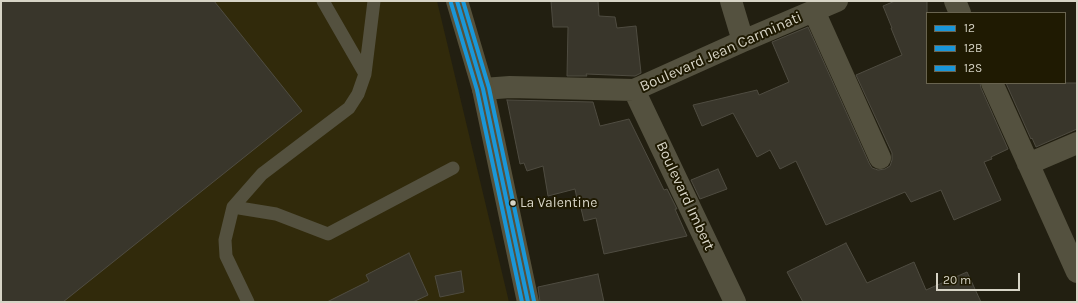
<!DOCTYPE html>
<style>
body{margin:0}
#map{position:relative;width:1078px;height:303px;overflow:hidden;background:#221f11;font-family:Karla,sans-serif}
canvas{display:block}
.frame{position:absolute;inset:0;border:2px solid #d7d4c6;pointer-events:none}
.legend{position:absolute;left:926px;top:12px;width:140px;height:72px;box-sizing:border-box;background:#1f1a02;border:1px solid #696450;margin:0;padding:5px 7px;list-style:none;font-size:12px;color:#d7d4c6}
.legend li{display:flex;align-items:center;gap:8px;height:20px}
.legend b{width:20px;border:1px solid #696450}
.scale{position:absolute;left:936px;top:273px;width:84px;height:18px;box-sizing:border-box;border:2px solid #d7d4c6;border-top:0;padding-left:5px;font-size:12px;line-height:14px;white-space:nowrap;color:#d7d4c6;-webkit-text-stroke:3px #1f1a02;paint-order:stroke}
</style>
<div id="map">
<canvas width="1078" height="303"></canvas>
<div class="frame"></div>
<ul class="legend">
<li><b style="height:5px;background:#1a97d8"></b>12</li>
<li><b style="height:5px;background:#1a97d8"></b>12B</li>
<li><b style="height:5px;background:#1a97d8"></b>12S</li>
</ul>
<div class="scale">20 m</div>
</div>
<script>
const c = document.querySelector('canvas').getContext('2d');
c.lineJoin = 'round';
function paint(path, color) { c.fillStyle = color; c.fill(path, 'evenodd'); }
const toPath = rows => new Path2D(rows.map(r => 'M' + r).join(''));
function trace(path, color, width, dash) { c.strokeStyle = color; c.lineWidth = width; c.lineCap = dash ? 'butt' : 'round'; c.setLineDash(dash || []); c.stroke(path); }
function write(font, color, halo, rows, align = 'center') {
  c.font = font + ' Karla,sans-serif'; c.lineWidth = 4; c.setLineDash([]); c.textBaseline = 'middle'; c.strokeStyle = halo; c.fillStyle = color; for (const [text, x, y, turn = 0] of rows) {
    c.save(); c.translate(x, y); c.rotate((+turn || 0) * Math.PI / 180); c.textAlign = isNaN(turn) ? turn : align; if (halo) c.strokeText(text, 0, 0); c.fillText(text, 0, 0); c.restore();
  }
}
paint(toPath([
 [1,1,437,1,509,302,1,302]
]), '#312a0b');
const building = toPath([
 [1,1,214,1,302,111,63,302,1,302,1,1],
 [551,1,598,1,599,16,615,17,617,28,636,26,641,73,635,76,586,74,587,76,567,76,568,27,553,27,551,1],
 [895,1,927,1,927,83,980,83,981,88,1008,149,991,157,992,159,984,162,1001,200,954,220,941,190,911,202,905,192,826,225,796,161,780,169,770,150,757,157,733,113,702,126,693,105,757,90,759,95,789,82,772,42,808,27,869,163,872,168,878,170,885,169,890,166,892,160,892,153,856,75,902,55,891,28,892,28,883,6,895,1],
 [1006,83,1077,83,1077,129,1036,147,1032,138,1031,139,1006,83],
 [507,100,593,102,600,126,629,119,664,190,667,189,677,209,675,209,687,236,604,254,596,218,584,221,580,204,578,204,575,189,548,196,543,166,527,171,524,163,520,164,507,100],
 [718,169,727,189,700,199,691,180,718,169],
 [846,243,867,283,914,262,926,290,967,272,981,302,803,302,787,272,846,243],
 [409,253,428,295,413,302,327,302,369,281,366,275,409,253],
 [461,271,464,292,440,297,435,276,461,271],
 [598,274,604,302,540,302,538,287,598,274]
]);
paint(building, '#39362b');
trace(building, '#4f4c41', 1);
trace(toPath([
 [365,74,374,1],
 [233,207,276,214,328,234,453,168],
 [248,302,226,256,225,240,233,207,262,174,349,108,358,94,365,74,323,1]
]), '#54513f', 13);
trace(toPath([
 [731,1,743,41],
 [955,1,960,13],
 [814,11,880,158],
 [992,83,1077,272],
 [483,89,510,87,634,90,743,41,837,1],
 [634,90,735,302],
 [1028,164,1077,143]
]), '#54513f', 22);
trace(toPath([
 [457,1,483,89,528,302]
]), '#56513b', 22);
trace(toPath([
 [457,1,483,89,528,302]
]), '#1a97d8', 4);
trace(toPath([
 [451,3,477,90,522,302]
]), '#1a97d8', 4);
trace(toPath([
 [463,1,489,88,534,301]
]), '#1a97d8', 4);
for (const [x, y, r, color] of [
 [513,203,3.5,"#d7d4c6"]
]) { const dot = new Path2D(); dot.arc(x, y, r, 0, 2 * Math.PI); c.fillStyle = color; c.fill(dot); trace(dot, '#1f1a02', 1.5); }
write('14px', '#d7d4c6', '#1f1a02', [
 ["La Valentine",520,203]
], 'left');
write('15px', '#d7d4c6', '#1f1a02', [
 ["Boulevard Jean Carminati",721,52,-24],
 ["Boulevard Imbert",685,196,65]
]);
</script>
